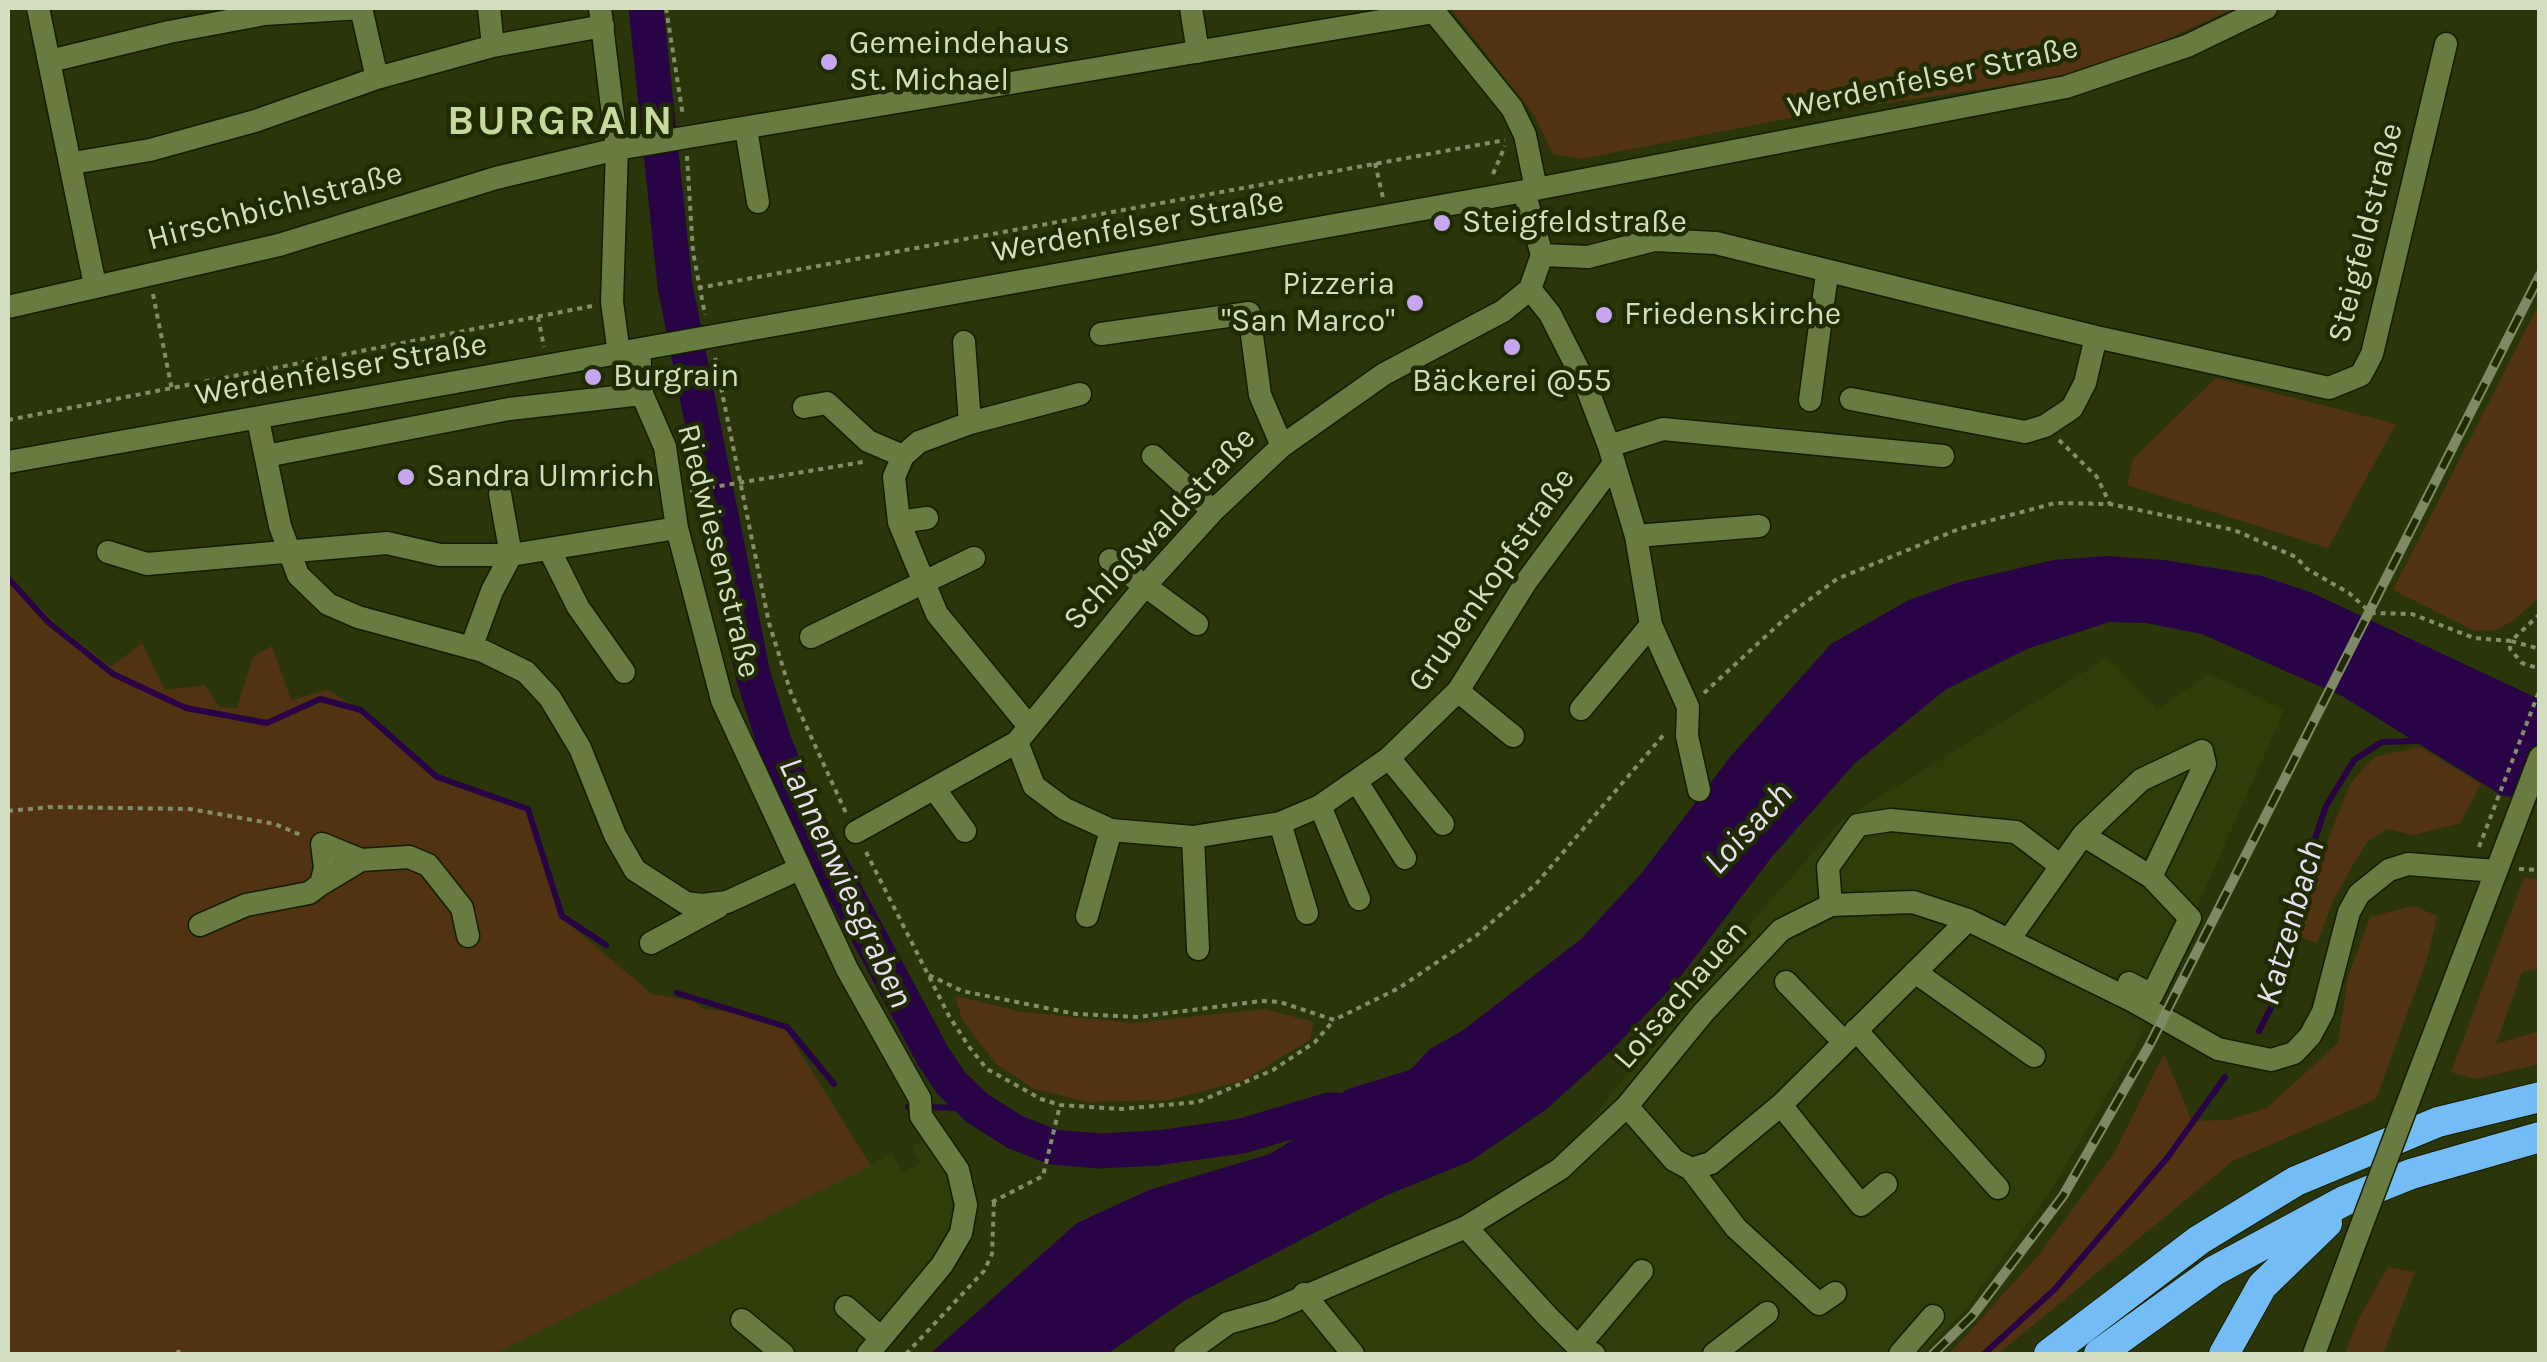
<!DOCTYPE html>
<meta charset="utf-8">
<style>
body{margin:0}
#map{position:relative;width:2547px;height:1362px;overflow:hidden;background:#2a3609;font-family:Karla,sans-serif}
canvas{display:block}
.frame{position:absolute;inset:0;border:10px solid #d2debf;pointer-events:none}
</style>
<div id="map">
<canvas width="2547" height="1362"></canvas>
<div class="frame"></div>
</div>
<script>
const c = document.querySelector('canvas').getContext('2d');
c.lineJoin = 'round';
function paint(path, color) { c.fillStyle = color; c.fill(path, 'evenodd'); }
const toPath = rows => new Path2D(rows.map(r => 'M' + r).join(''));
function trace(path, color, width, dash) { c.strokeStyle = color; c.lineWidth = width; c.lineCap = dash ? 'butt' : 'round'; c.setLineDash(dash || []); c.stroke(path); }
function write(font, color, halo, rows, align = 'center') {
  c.font = font + ' Karla,sans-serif'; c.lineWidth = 9; c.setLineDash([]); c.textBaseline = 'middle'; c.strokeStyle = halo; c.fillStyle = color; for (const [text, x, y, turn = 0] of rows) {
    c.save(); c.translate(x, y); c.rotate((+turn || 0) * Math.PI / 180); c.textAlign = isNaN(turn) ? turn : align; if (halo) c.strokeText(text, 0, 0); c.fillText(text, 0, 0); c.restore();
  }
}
paint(toPath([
 [2107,658,2157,709,2209,674,2284,710,2136,1045,2050,1192,1964,1311,1922,1354,1176,1354,1450,1227,1565,1153,1711,968,1842,820],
 [931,1136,956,1172,958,1231,865,1354,493,1354,892,1154,903,1173,921,1163,912,1147]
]), '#2f3e09');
paint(toPath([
 [1450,8,2235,8,2148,48,2055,78,1800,116,1581,159,1553,154,1534,115],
 [2539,304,2539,598,2511,622,2496,630,2475,631,2393,590],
 [2216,378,2396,424,2328,548,2127,485,2133,459],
 [8,575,57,625,111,667,142,643,165,690,205,685,219,707,237,708,253,657,272,646,291,700,328,690,383,724,380,727,437,778,527,810,561,917,652,994,693,1001,703,1009,741,1013,785,1028,871,1166,494,1354,8,1354],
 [2420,747,2481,784,2460,823,2413,835,2387,829,2366,843,2335,896,2317,943,2299,937,2310,886,2350,784,2374,757],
 [2524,878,2539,880,2539,969,2522,972,2496,1044,2539,1031,2539,1064,2475,1079,2451,1072],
 [2414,906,2437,916,2427,959,2376,1099,2233,1161,1998,1354,1949,1354,2038,1256,2114,1153,2164,1054,2192,1121,2228,1120,2267,1108,2338,1043,2348,977,2370,917],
 [955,996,1022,1012,1134,1023,1264,1009,1314,1022,1310,1040,1242,1081,1168,1100,1088,1102,1034,1089,996,1064,962,1019],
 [2388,1267,2415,1272,2383,1354,2345,1354,2358,1320]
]), '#523311');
paint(toPath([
 [2106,556,2165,560,2262,576,2310,592,2539,699,2539,803,2501,795,2342,696,2202,634,2146,623,2109,622,2027,649,1945,690,1854,764,1771,858,1674,985,1613,1049,1548,1108,1471,1161,1385,1196,1184,1301,1107,1354,930,1354,1077,1223,1149,1190,1270,1154,1315,1126,1345,1090,1410,1070,1430,1049,1462,1031,1580,940,1641,874,1731,756,1831,644,1909,600,1960,582,2054,560]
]), '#280345');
trace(toPath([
 [8,578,48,622,113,674,186,708,267,723,320,699,361,710,437,777,528,809,562,916,606,945],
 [677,993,787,1027,834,1084],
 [2259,1031,2274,1002,2280,943,2326,806,2354,760,2382,742,2416,741],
 [908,1107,977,1108],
 [1984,1354,2055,1289,2168,1157,2225,1077]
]), '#280345', 6);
trace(toPath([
 [646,8,675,286,753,675,774,742,805,817,933,1056,951,1083,977,1108,1015,1132,1053,1147,1099,1151,1157,1148,1242,1136,1329,1110,1373,1112]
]), '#280345', 35);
const minor = toPath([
 [38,8,95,285],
 [489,8,493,46],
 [600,8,617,149,612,302,619,354],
 [1191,8,1198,52],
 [1431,8,1512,108,1525,135,1536,189],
 [50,61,169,32,265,14,361,8,377,78,493,46,603,26],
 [746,129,758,202],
 [73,163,150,150,255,121,377,78],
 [1524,191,1542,255,1530,289],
 [1542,255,1588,257,1654,240,1716,243,2096,337,2329,388,2361,375,2372,354,2446,44],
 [1530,289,1550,314,1585,383,1609,446,1636,536,1651,625,1688,707,1687,736,1699,790],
 [8,307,279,245,496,178,617,149,1434,12],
 [1101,334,1249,313,1260,395,1282,446],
 [964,342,970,423],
 [639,350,642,394,665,447,677,528,722,700,847,969,920,1099,921,1116,958,1170,966,1205,961,1233,942,1265,868,1354],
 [1851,399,2025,432,2045,426,2072,408,2085,383,2096,337],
 [1810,400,1827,274],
 [804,407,827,403,868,441,903,456],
 [258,420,280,526,298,575,328,604,358,617,483,651,526,672,550,698,580,748,615,835,635,870,686,903,702,905,727,902,799,869],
 [1609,446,1663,429,1943,456],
 [266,456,509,409,642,394],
 [1153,456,1213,511],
 [8,462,1536,189,2066,87,2187,46,2266,8],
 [899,522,927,518],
 [1636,536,1759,526],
 [550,551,578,607,624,672],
 [108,552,147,564,387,543,440,555,511,555,677,528],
 [1110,560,1197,624],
 [811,637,974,558],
 [471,648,492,591,511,555,500,494],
 [1458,691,1513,736],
 [1581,709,1651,625],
 [1028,725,937,614,899,522,894,477,903,456,919,442,970,423,1080,394],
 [1017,742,1034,786,1065,809,1111,830,1193,837,1280,823,1320,806,1389,758,1458,691,1526,582,1612,466],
 [1389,758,1443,824],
 [1357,782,1405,858],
 [936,791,965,831],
 [1320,806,1359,899],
 [1280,823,1307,913],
 [856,832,1017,742,1144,587,1213,511,1282,446,1384,374,1503,311,1530,289],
 [1193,837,1198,949],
 [321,884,361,860,409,857,428,865,440,880,462,908,468,936],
 [1831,905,1828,867,1858,825,1891,820,2016,832,2061,866],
 [1087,916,1111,830],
 [200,925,246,905,309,893,321,884,325,868,322,844,361,860],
 [2010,938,2083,835,2141,780,2202,751,2205,764,2151,877,2083,835],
 [651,943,718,907],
 [1915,972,2034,1056],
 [1786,982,1843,1041],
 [2129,983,2152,995,2190,918,2151,877],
 [1856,1030,1998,1188],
 [2421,1068,2540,757],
 [1781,1105,1861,1205,1886,1184],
 [1627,1106,1674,1160,1691,1169,1711,1163,1781,1105,1968,920],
 [1691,1169,1736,1228,1819,1304,1835,1293],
 [1466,1227,1548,1317,1578,1347,1594,1354],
 [1304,1294,1353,1354],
 [846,1307,881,1338],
 [742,1320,783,1354],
 [1578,1347,1642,1271],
 [1185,1354,1228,1323,1271,1311,1466,1227,1560,1169,1627,1106,1703,1013,1781,930,1831,905,1913,902,1968,920,2133,1001,2218,1049,2271,1060,2294,1053,2310,1036,2323,1012,2349,912,2359,894,2389,870,2408,864,2496,871],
 [1714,1354,1767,1313],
 [1900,1354,1933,1316],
 [2314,1354,2356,1240]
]);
const highway = toPath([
 [2049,1354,2199,1240,2296,1181,2438,1122,2540,1097],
 [2099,1354,2214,1271,2344,1201,2411,1174,2540,1137],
 [2224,1354,2262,1286,2327,1223]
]);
trace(minor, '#141c01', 25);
trace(highway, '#141c01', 32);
trace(toPath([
 [666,8,683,116],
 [687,156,693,252,705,315],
 [1375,163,1383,198],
 [1493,174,1505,146],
 [698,288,1505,140],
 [153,294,172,390],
 [538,317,544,347],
 [715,358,769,623,791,693,846,813],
 [8,420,592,306],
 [2059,440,2097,477,2110,504],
 [690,491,863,462],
 [2540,614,2511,641,2540,649],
 [1704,693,1790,614,1837,579,1959,529,2055,503,2110,504,2234,530,2296,557,2307,569,2349,593,2371,613,2412,614,2474,638,2511,641,2510,649,2522,663,2540,669],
 [8,811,51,807,190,809,275,824,303,836],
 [2479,847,2540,689],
 [866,852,949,1016,970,1048,987,1069,1041,1099,1060,1105,1121,1109,1198,1102,1273,1070,1315,1042,1334,1020],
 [2519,869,2540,870],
 [929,975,962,991,1076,1014,1138,1017,1261,1001,1280,1002,1334,1020,1399,988,1477,935,1536,884,1666,732],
 [992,1202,1043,1176,1060,1105],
 [178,1350,179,1354],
 [906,1354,984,1271,992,1254,994,1202]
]), '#828e69', 4, [5, 5]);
trace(minor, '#687b41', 22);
trace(highway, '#74bcf5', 30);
const rail = toPath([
 [1933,1354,1972,1316,2063,1196,2149,1046,2540,275]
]);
trace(rail, '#7e8a64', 10);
trace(rail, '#202c00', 6, [19]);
const minorBridge = toPath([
 [2356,1240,2421,1068]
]);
trace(minorBridge, '#141c01', 25, []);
trace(minorBridge, '#687b41', 22);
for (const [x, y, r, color] of [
 [829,62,10,"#c6a6f0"],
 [1442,223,10,"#c6a6f0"],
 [1415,303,10,"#c6a6f0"],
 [1604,315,10,"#c6a6f0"],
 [1512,347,10,"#c6a6f0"],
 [593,377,10,"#c6a6f0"],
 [406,477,10,"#c6a6f0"]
]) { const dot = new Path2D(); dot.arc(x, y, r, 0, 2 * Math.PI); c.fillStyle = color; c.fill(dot); trace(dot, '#202c00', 4); }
write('32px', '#d2debf', '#202c00', [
 ["Gemeindehaus",849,44],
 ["St. Michael",849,81],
 ["Steigfeldstraße",1462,223],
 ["Pizzeria",1395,285,"right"],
 ["\"San Marco\"",1395,322,"right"],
 ["Friedenskirche",1624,315],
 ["Burgrain",613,377],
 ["Bäckerei @55",1512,382,"center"],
 ["Sandra Ulmrich",426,477]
], 'left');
write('32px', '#d2debf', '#202c00', [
 ["Werdenfelser Straße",1933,78,-12],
 ["Hirschbichlstraße",275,207,-15],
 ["Werdenfelser Straße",1138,227,-10],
 ["Steigfeldstraße",2366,233,-76],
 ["Werdenfelser Straße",341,370,-10],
 ["Schloßwaldstraße",1160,529,-47],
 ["Riedwiesenstraße",718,551,76],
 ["Grubenkopfstraße",1492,580,-55],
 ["Loisachauen",1681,995,-49]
]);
write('italic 35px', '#e6def2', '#202c00', [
 ["Loisach",1749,829,-47],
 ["Lahnenwiesgraben",845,883,65],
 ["Katzenbach",2291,923,-74]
]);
c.letterSpacing = '2.5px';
write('bold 42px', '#c5da9c', '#202c00', [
 ["BURGRAIN",561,122]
]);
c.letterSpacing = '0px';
</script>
